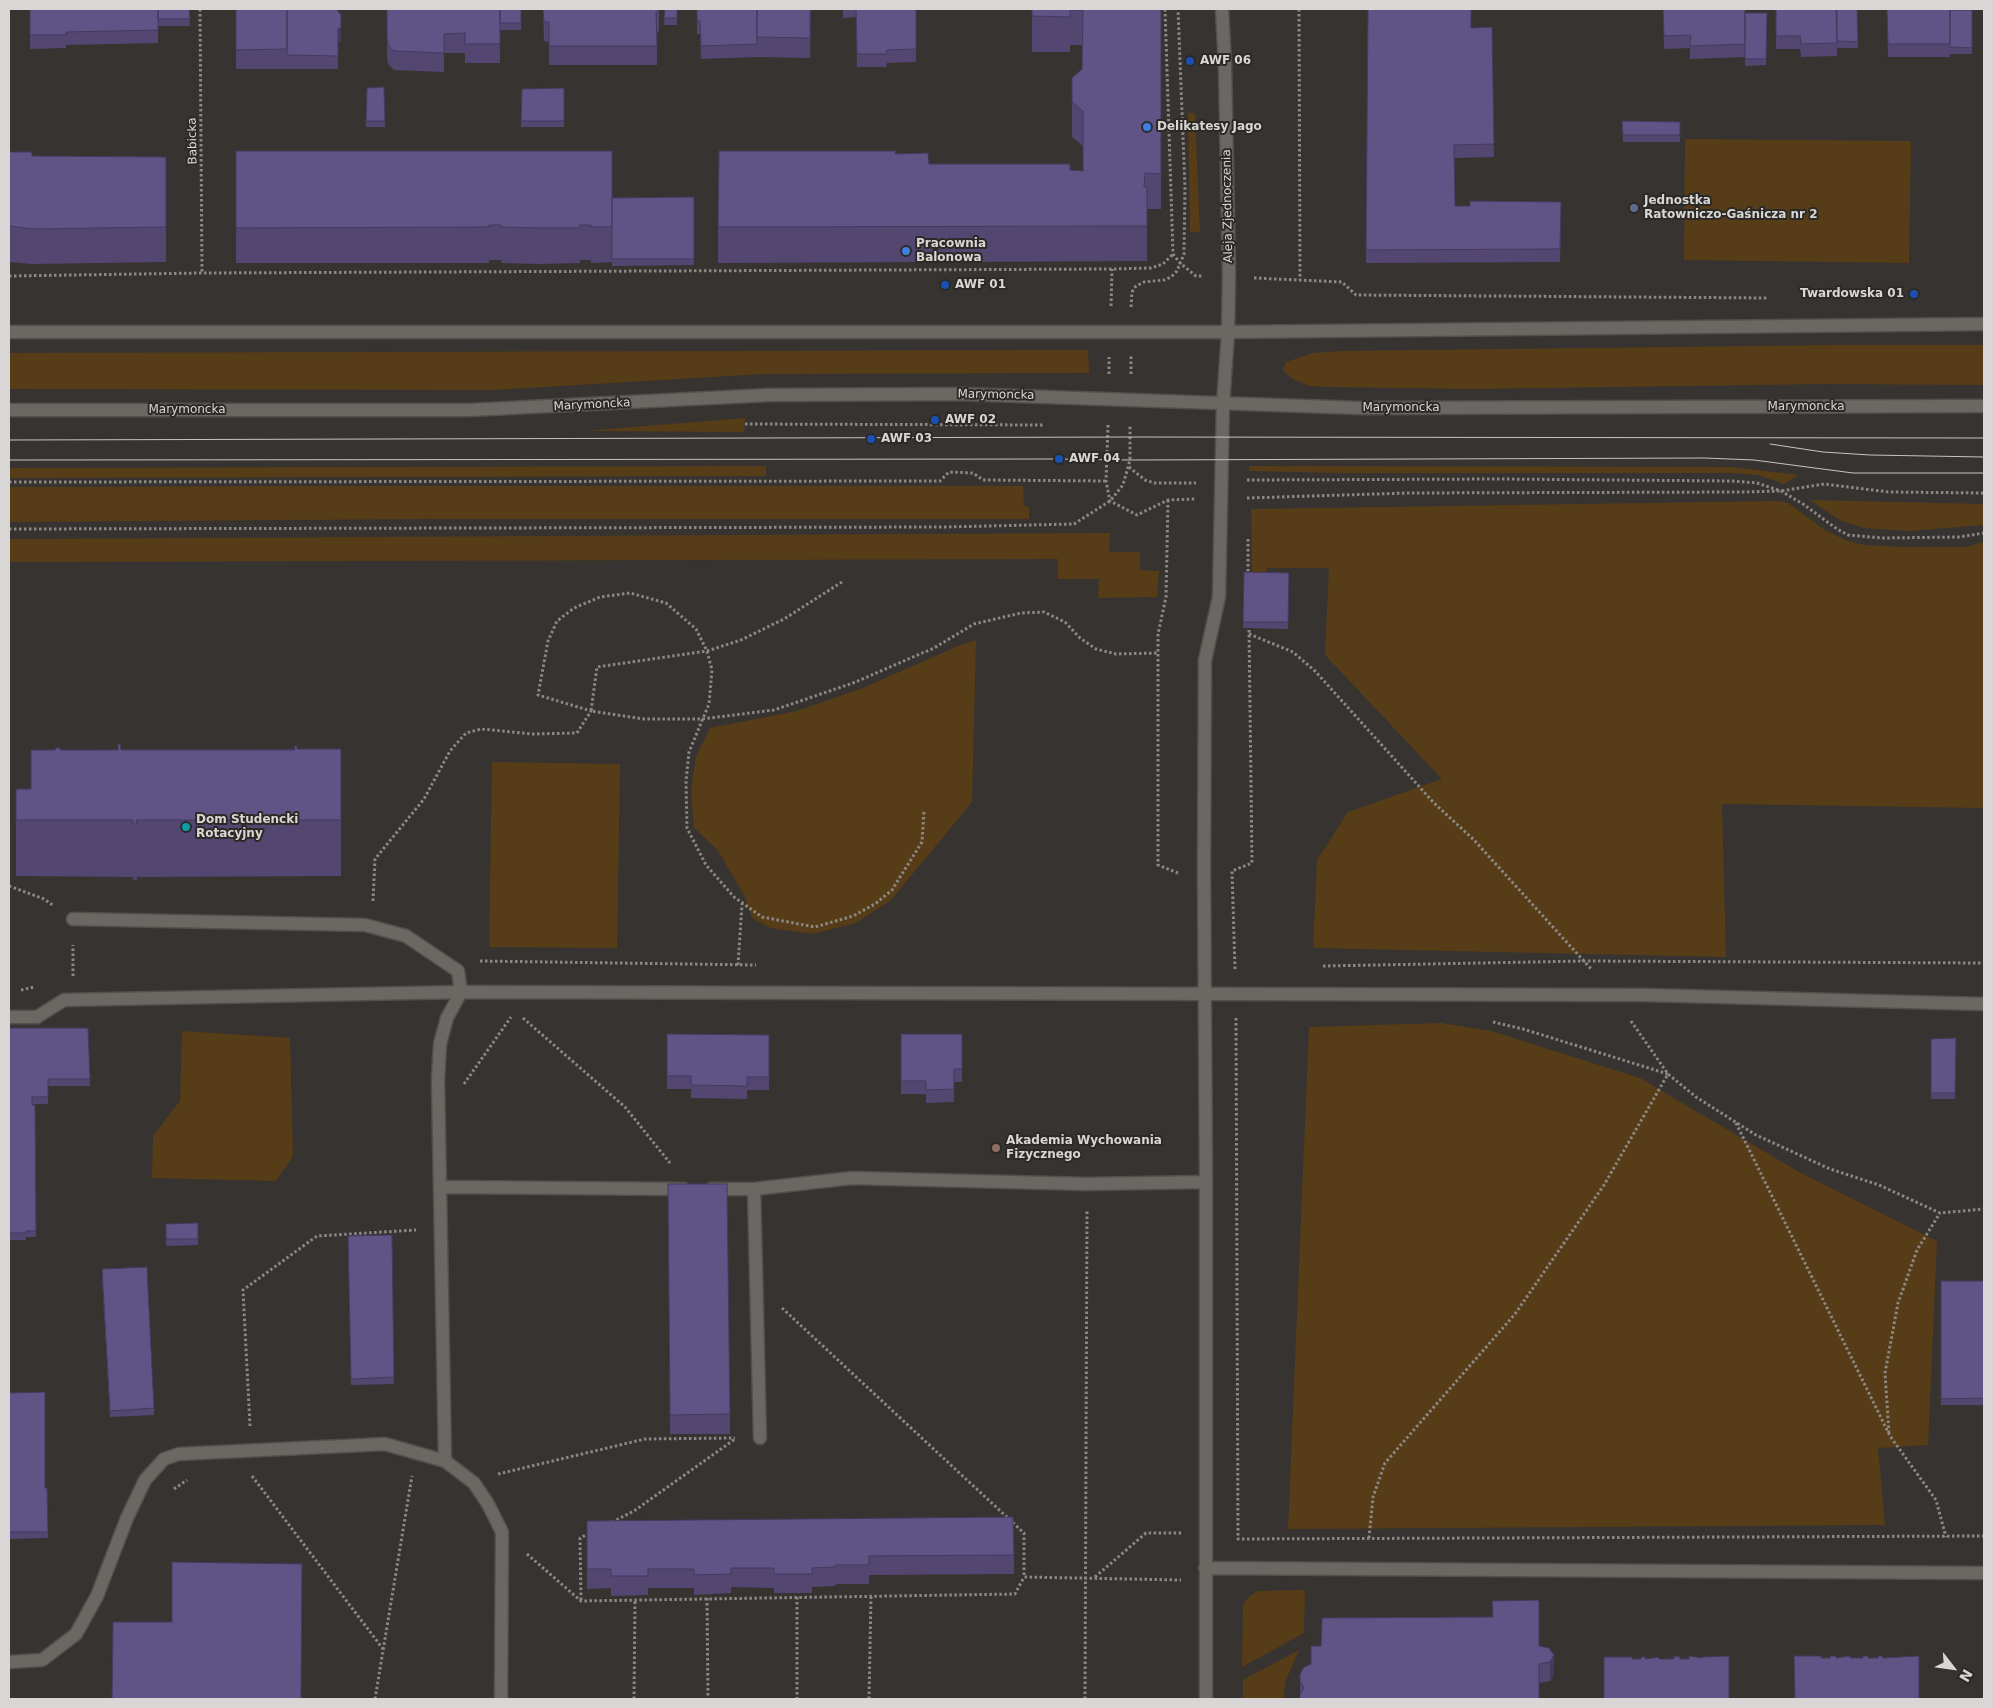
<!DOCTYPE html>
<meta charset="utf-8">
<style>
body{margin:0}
#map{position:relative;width:1993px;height:1708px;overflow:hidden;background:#373330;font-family:"DejaVu Sans",sans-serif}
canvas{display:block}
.frame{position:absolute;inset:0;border:10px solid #d9d7d5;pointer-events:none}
.north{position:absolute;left:1928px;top:1643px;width:50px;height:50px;-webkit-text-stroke:4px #2c2a26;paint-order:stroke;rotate:120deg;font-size:14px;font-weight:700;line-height:20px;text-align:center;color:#d9d7d5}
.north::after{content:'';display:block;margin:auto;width:18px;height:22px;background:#d9d7d5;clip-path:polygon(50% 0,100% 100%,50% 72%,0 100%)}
</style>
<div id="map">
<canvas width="1993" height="1708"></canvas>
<div class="frame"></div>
<div class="north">N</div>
</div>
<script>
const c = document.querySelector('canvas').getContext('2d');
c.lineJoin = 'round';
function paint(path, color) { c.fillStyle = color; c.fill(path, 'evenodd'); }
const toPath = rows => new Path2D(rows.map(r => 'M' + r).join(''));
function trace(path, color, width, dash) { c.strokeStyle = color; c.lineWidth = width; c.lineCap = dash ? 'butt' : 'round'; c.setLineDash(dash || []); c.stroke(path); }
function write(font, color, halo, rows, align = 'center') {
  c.font = font + ' "DejaVu Sans",sans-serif'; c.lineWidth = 4; c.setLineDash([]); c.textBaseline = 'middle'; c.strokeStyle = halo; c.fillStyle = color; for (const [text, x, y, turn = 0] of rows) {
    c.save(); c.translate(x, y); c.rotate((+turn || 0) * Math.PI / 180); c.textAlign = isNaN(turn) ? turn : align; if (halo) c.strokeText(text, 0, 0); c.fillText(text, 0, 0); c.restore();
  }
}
paint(toPath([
 [1188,113,1195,113,1200,232,1190,232],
 [1685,139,1911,141,1909,263,1684,260],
 [1833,345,1984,345,1984,385,1825,384,1470,389,1328,387,1310,386,1302,383,1291,378,1283,370,1286,362,1313,353,1344,351],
 [1088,350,1089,373,763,374,493,390,9,389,9,353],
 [745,418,744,432,584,431,596,430],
 [766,466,766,476,9,478,9,468],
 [1249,466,1731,467,1799,475,1784,484,1758,475,1730,473,1342,473,1249,471],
 [371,486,1023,486,1024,506,1029,507,1029,519,428,519,9,522,9,487],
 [1810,500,1984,504,1984,525,1908,531,1864,528,1841,521],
 [1777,501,1788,503,1825,530,1847,541,1865,545,1901,547,1965,547,1984,542,1984,808,1722,804,1726,957,1313,948,1317,860,1348,812,1442,779,1325,655,1329,568,1267,568,1266,579,1252,579,1251,509],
 [1110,533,1109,552,1140,552,1140,570,1159,571,1157,597,1098,598,1099,579,1058,579,1058,559,9,562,9,539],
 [976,640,972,802,891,900,856,923,813,934,770,928,752,918,744,895,717,849,694,828,691,791,696,757,710,728,797,711,863,688,958,646],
 [492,762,620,764,617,948,489,947],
 [1441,1023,1491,1031,1640,1078,1799,1172,1937,1241,1928,1445,1878,1448,1885,1525,1288,1529,1309,1027],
 [182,1031,290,1038,293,1156,276,1181,152,1178,153,1136,180,1101],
 [1305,1590,1304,1633,1242,1667,1243,1605,1250,1596,1258,1591],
 [1299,1650,1286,1680,1283,1699,1243,1699,1243,1680]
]), '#573d17');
const service = toPath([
 [37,1017,64,1000,461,992,458,971,406,936,365,925,73,919]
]);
const minor = toPath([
 [9,1017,37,1017],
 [441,1187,684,1189],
 [711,1189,754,1189,852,1178,1087,1184,1206,1182],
 [754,1189,760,1438],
 [445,1461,438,1080,440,1044,447,1018,461,992,1646,995,1984,1004],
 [1205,1568,1984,1573],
 [9,1662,42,1660,76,1634,97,1596,127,1518,145,1480,164,1459,179,1454,385,1444,445,1461,474,1483,488,1504,502,1532,501,1699],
 [1206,1699,1206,1182,1204,869,1205,660,1219,597,1223,404]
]);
const tertiary = toPath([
 [1222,9,1225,65,1229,277,1228,332,1223,404]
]);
const secondary = toPath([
 [9,332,1228,332,1984,324],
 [9,410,470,410,770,395,961,394,1360,408,1984,406]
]);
trace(service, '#52504d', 15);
trace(minor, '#52504d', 15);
trace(tertiary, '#52504d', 15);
trace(secondary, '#52504d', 15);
trace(toPath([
 [200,9,202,273],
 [1165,9,1173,254,1180,263,1196,276,1203,276],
 [1299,9,1300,280],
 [1161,128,1170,127],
 [9,276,202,273,1112,269,1151,268,1163,264,1173,254],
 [1254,278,1342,282,1356,295,1768,298],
 [1111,306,1112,269],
 [1131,307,1132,292,1136,286,1144,282,1164,280,1171,277,1177,271,1184,254,1185,188,1178,9],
 [1109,374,1109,357],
 [1131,374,1131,356],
 [745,424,1045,425],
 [1108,425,1106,481,1110,501,1137,515,1168,500,1195,499],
 [1129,467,1145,480,1154,483,1196,483],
 [1247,480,1500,479,1732,481,1757,483,1781,491,1803,504,1837,529,1848,535,1882,538,1959,537,1984,533],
 [9,482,940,481,949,472,973,473,983,480,1106,481],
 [1247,498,1408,493,1743,492,1781,491,1824,484,1889,492,1984,493],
 [1168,500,1166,597,1158,634,1158,865,1178,873],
 [9,529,945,527,1074,524,1110,501,1123,485,1130,460,1130,426],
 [1248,539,1248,575],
 [842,582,784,619,741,640,707,651,597,667,591,711,644,719,702,719,774,710,853,683,934,648,974,624,1021,613,1044,612,1065,622,1080,638,1096,649,1116,654,1158,653],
 [1249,634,1293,652,1315,671,1434,803,1474,840,1592,970],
 [9,886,44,899,54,906],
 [373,901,375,859,424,799,450,751,466,733,481,729,532,734,577,733,591,711,538,695,548,641,557,621,574,608,600,597,630,593,666,603,696,629,707,651,712,670,709,704,689,752,686,781,687,828,706,865,734,897,762,917,815,927,853,916,875,904,892,890,922,842,924,811],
 [480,961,756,965],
 [738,965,742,904],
 [1323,966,1585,961,1984,963],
 [1235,969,1232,871,1252,863,1249,628],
 [73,976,73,945],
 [21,990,34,987],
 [523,1018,625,1107,670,1163],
 [1236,1018,1238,1539,1984,1536],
 [1631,1021,1668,1074,1696,1097,1756,1135,1830,1169,1879,1185,1940,1213,1984,1209],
 [464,1084,511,1017],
 [1736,1123,1890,1436,1936,1500,1946,1537],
 [782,1308,1024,1533,1024,1577,1181,1580],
 [250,1426,243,1290,317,1236,416,1230],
 [1889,1433,1885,1373,1898,1303,1917,1250,1940,1213],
 [498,1474,645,1439,735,1438],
 [252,1476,383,1649],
 [174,1489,187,1480],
 [612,1522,634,1511,735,1439],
 [1369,1538,1373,1497,1385,1463,1515,1314,1604,1185,1668,1074,1523,1029,1493,1022],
 [527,1554,581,1601,1015,1594,1024,1577],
 [1095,1577,1146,1533,1182,1533],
 [797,1597,797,1699],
 [707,1598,708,1699],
 [581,1600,580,1538,590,1533],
 [375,1699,412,1476],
 [634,1699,635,1599],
 [869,1699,871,1596],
 [1085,1699,1087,1209]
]), '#8b8885', 3, [2.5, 2.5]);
trace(service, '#6b6863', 12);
trace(minor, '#6b6863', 12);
trace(tertiary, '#6b6863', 12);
trace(secondary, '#6b6863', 12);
trace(toPath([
 [9,440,1130,437,1984,438],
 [1770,444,1823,452,1870,455,1984,457],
 [9,460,1059,459,1130,460,1705,458,1754,460,1853,473,1984,473]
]), '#c6c4c2', 1);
paint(toPath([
 [30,9,189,9,190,26,158,26,158,43,66,45,66,48,30,49],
 [236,9,341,41,338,42,338,69,236,69],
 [387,9,500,9,500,63,465,63,465,53,444,53,444,72,394,70,388,64,387,58],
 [500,9,521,9,521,30,500,30],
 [543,9,659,9,659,31,657,32,657,65,549,65,549,42,544,41],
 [665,9,677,9,677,25,664,25],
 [697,9,811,9,810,58,757,57,701,59,700,34,697,34],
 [843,9,916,9,916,62,887,63,886,67,857,67,856,17,843,18],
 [1032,9,1161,9,1161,209,1147,209,1147,261,718,263,718,227,896,154,929,164,1083,171,1083,146,1072,137,1072,78,1082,69,1082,45,1070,45,1070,52,1032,52],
 [1368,9,1471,28,1492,27,1494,157,1454,158,1455,206,1470,206,1561,202,1560,262,1366,263],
 [1663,9,1745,13,1767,13,1766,65,1745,66,1745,56,1745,57,1690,59,1690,48,1664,49],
 [1776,9,1857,9,1858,48,1837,48,1837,44,1837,56,1801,57,1800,49,1776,49],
 [1887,9,1972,10,1972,54,1950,54,1950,57,1888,57],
 [384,87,385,127,366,127,367,88],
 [564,88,564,127,521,127,522,89],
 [1622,121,1680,122,1680,142,1623,142],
 [236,151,612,151,612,262,591,263,591,260,580,260,580,263,539,264,501,263,501,260,489,260,489,263,236,263],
 [9,152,32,156,166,157,166,262,32,264,9,262],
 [694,197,694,265,612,266,612,198],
 [1244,572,1289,573,1288,629,1243,628],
 [341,749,341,876,137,877,137,880,133,880,133,877,16,876,16,789,31,789,60,750],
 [9,1028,88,1028,90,1086,48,1086,48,1104,32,1104,32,1105,35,1105,36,1237,26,1237,26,1240,9,1240],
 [667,1034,769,1035,769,1090,747,1090,747,1099,691,1098,691,1089,667,1089],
 [901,1034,962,1034,962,1082,954,1082,954,1102,926,1103,926,1094,901,1094],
 [1956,1038,1955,1099,1931,1099,1931,1039],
 [668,1184,730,1414,730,1434,670,1434],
 [198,1223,198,1245,166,1246,166,1224],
 [392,1235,394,1384,351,1385,348,1236],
 [102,1276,154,1408,154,1415,110,1417],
 [1941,1281,1984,1281,1984,1405,1941,1405],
 [9,1393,45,1488,47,1488,48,1538,9,1539],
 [587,1521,1014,1555,1014,1574,869,1575,869,1584,836,1584,835,1586,812,1587,812,1593,774,1593,774,1588,731,1587,731,1593,694,1595,694,1588,648,1588,648,1595,611,1596,611,1588,587,1589],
 [1321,1646,1539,1646,1549,1648,1554,1674,1550,1681,1539,1683,1300,1699,1300,1674,1311,1664]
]), '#534772');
paint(toPath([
 [341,14,341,41,338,42,338,29],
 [1554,1655,1554,1674,1550,1681,1550,1662]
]), '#433a5d');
const building = toPath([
 [30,9,158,9,158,30,66,32,66,35,30,35,30,9],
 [158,9,189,9,190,19,158,19,158,9],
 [236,9,287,9,287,49,236,50,236,9],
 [287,9,338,9,338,12,341,14,341,28,338,29,338,56,287,55,287,9],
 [387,9,500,9,500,44,465,44,465,33,444,34,444,53,394,51,388,45,387,38,387,9],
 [500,9,521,9,521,23,500,23,500,9],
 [543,9,659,9,659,12,656,12,657,46,549,46,549,22,544,22,543,9],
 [665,9,677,9,677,18,664,18,665,9],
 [697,9,757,9,757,44,701,46,700,21,697,21,697,9],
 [757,9,810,9,810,38,757,37,757,9],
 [856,9,916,9,916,49,887,50,886,54,857,54,856,9],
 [1032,9,1161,9,1161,174,1145,173,1144,187,1147,187,1147,226,718,227,719,151,896,151,895,154,928,153,929,164,1070,164,1070,170,1083,171,1083,111,1072,102,1072,78,1082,69,1083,10,1070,10,1070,17,1032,16,1032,9],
 [1368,9,1471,9,1471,28,1492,27,1494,144,1454,145,1455,206,1470,206,1470,201,1561,202,1560,249,1366,250,1368,9],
 [1663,9,1745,9,1745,44,1690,46,1691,35,1664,36,1663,9],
 [1776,9,1837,9,1837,43,1801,44,1800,36,1776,36,1776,9],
 [1836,9,1857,9,1858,42,1837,41,1836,9],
 [1887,9,1950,9,1950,44,1888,44,1887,9],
 [1950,10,1972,10,1972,48,1950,47,1950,10],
 [1745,13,1767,13,1766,59,1745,59,1745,13],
 [384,87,385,121,366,121,367,88,384,87],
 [564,88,564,121,521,121,522,89,564,88],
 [1622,121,1680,122,1680,135,1623,135,1622,121],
 [236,151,612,151,612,227,591,227,591,225,580,225,580,228,539,228,501,227,501,225,489,225,489,227,236,228,236,151],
 [9,152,32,152,32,156,166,157,166,227,32,229,9,226,9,152],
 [694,197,694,259,612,259,612,198,694,197],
 [1244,572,1289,573,1288,622,1243,622,1244,572],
 [118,744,120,744,121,750,295,750,294,746,297,746,297,749,341,749,341,820,136,820,137,824,133,824,133,820,16,820,16,789,31,789,31,750,55,750,56,748,60,748,60,750,118,750,118,744],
 [9,1028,88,1028,90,1079,48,1079,48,1097,32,1097,32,1105,35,1105,36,1231,26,1231,26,1233,9,1233,9,1028],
 [667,1034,769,1035,769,1077,747,1077,747,1086,691,1085,691,1076,667,1076,667,1034],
 [901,1034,962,1034,962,1069,954,1069,954,1089,926,1090,926,1081,901,1081,901,1034],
 [1956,1038,1955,1093,1931,1093,1931,1039,1956,1038],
 [668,1184,727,1184,730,1414,670,1415,668,1184],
 [198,1223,198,1239,166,1239,166,1224,198,1223],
 [392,1235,394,1377,351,1379,348,1236,392,1235],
 [147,1267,154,1408,110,1411,102,1269,147,1267],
 [1941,1281,1984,1281,1984,1398,1941,1399,1941,1281],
 [45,1392,45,1488,47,1488,48,1532,9,1532,9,1393,45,1392],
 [1013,1517,1014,1555,869,1556,869,1565,836,1565,835,1567,812,1568,812,1574,774,1574,774,1568,731,1568,731,1574,694,1575,694,1569,648,1569,648,1576,611,1576,611,1569,587,1569,587,1521,1013,1517],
 [172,1562,302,1564,301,1699,112,1699,113,1622,172,1622,172,1562],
 [1539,1600,1539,1646,1549,1648,1554,1655,1550,1662,1539,1664,1539,1699,1300,1699,1300,1694,1304,1688,1300,1681,1300,1674,1304,1667,1311,1664,1311,1646,1321,1646,1322,1618,1493,1617,1492,1601,1539,1600],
 [1674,1656,1680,1657,1680,1659,1689,1659,1689,1656,1702,1658,1702,1657,1729,1656,1729,1699,1604,1699,1604,1657,1632,1657,1632,1659,1641,1659,1641,1657,1646,1657,1645,1659,1659,1657,1659,1659,1674,1659,1674,1656],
 [1794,1656,1821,1656,1821,1658,1830,1658,1830,1656,1836,1656,1836,1658,1850,1656,1850,1658,1863,1658,1863,1656,1868,1656,1868,1658,1878,1658,1878,1656,1882,1656,1883,1658,1919,1656,1919,1699,1795,1699,1794,1656]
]);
paint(building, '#605385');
trace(building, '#433a5d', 1);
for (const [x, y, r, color] of [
 [1190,61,5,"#1a4fb4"],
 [1147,127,5,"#3f7fe0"],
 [1634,208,5,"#5c6f8a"],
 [906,251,5,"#3f7fe0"],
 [945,285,5,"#1a4fb4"],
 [1914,294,5,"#1a4fb4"],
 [935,420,5,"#1a4fb4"],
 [871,439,5,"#1a4fb4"],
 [1059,459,5,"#1a4fb4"],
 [186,827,5,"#0f9aa8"],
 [996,1148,5,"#8d6e63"]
]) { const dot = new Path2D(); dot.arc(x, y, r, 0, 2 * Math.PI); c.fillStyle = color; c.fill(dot); trace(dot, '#2c2a26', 2); }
write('bold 12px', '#d9d7d5', '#2c2a26', [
 ["AWF 06",1200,61],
 ["Delikatesy Jago",1157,127],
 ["Jednostka",1644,201],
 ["Ratowniczo-Gaśnicza nr 2",1644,215],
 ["Pracownia",916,244],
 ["Balonowa",916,258],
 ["AWF 01",955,285],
 ["Twardowska 01",1904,294,"right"],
 ["AWF 02",945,420],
 ["AWF 03",881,439],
 ["AWF 04",1069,459],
 ["Dom Studencki",196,820],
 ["Rotacyjny",196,834],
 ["Akademia Wychowania",1006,1141],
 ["Fizycznego",1006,1155]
], 'left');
write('12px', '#d9d7d5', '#2c2a26', [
 ["Babicka",193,141,-91],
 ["Aleja Zjednoczenia",1228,206,-91],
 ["Marymoncka",996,395,1],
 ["Marymoncka",592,405,-3],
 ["Marymoncka",1806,407],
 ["Marymoncka",1401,408],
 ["Marymoncka",187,410]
]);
</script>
